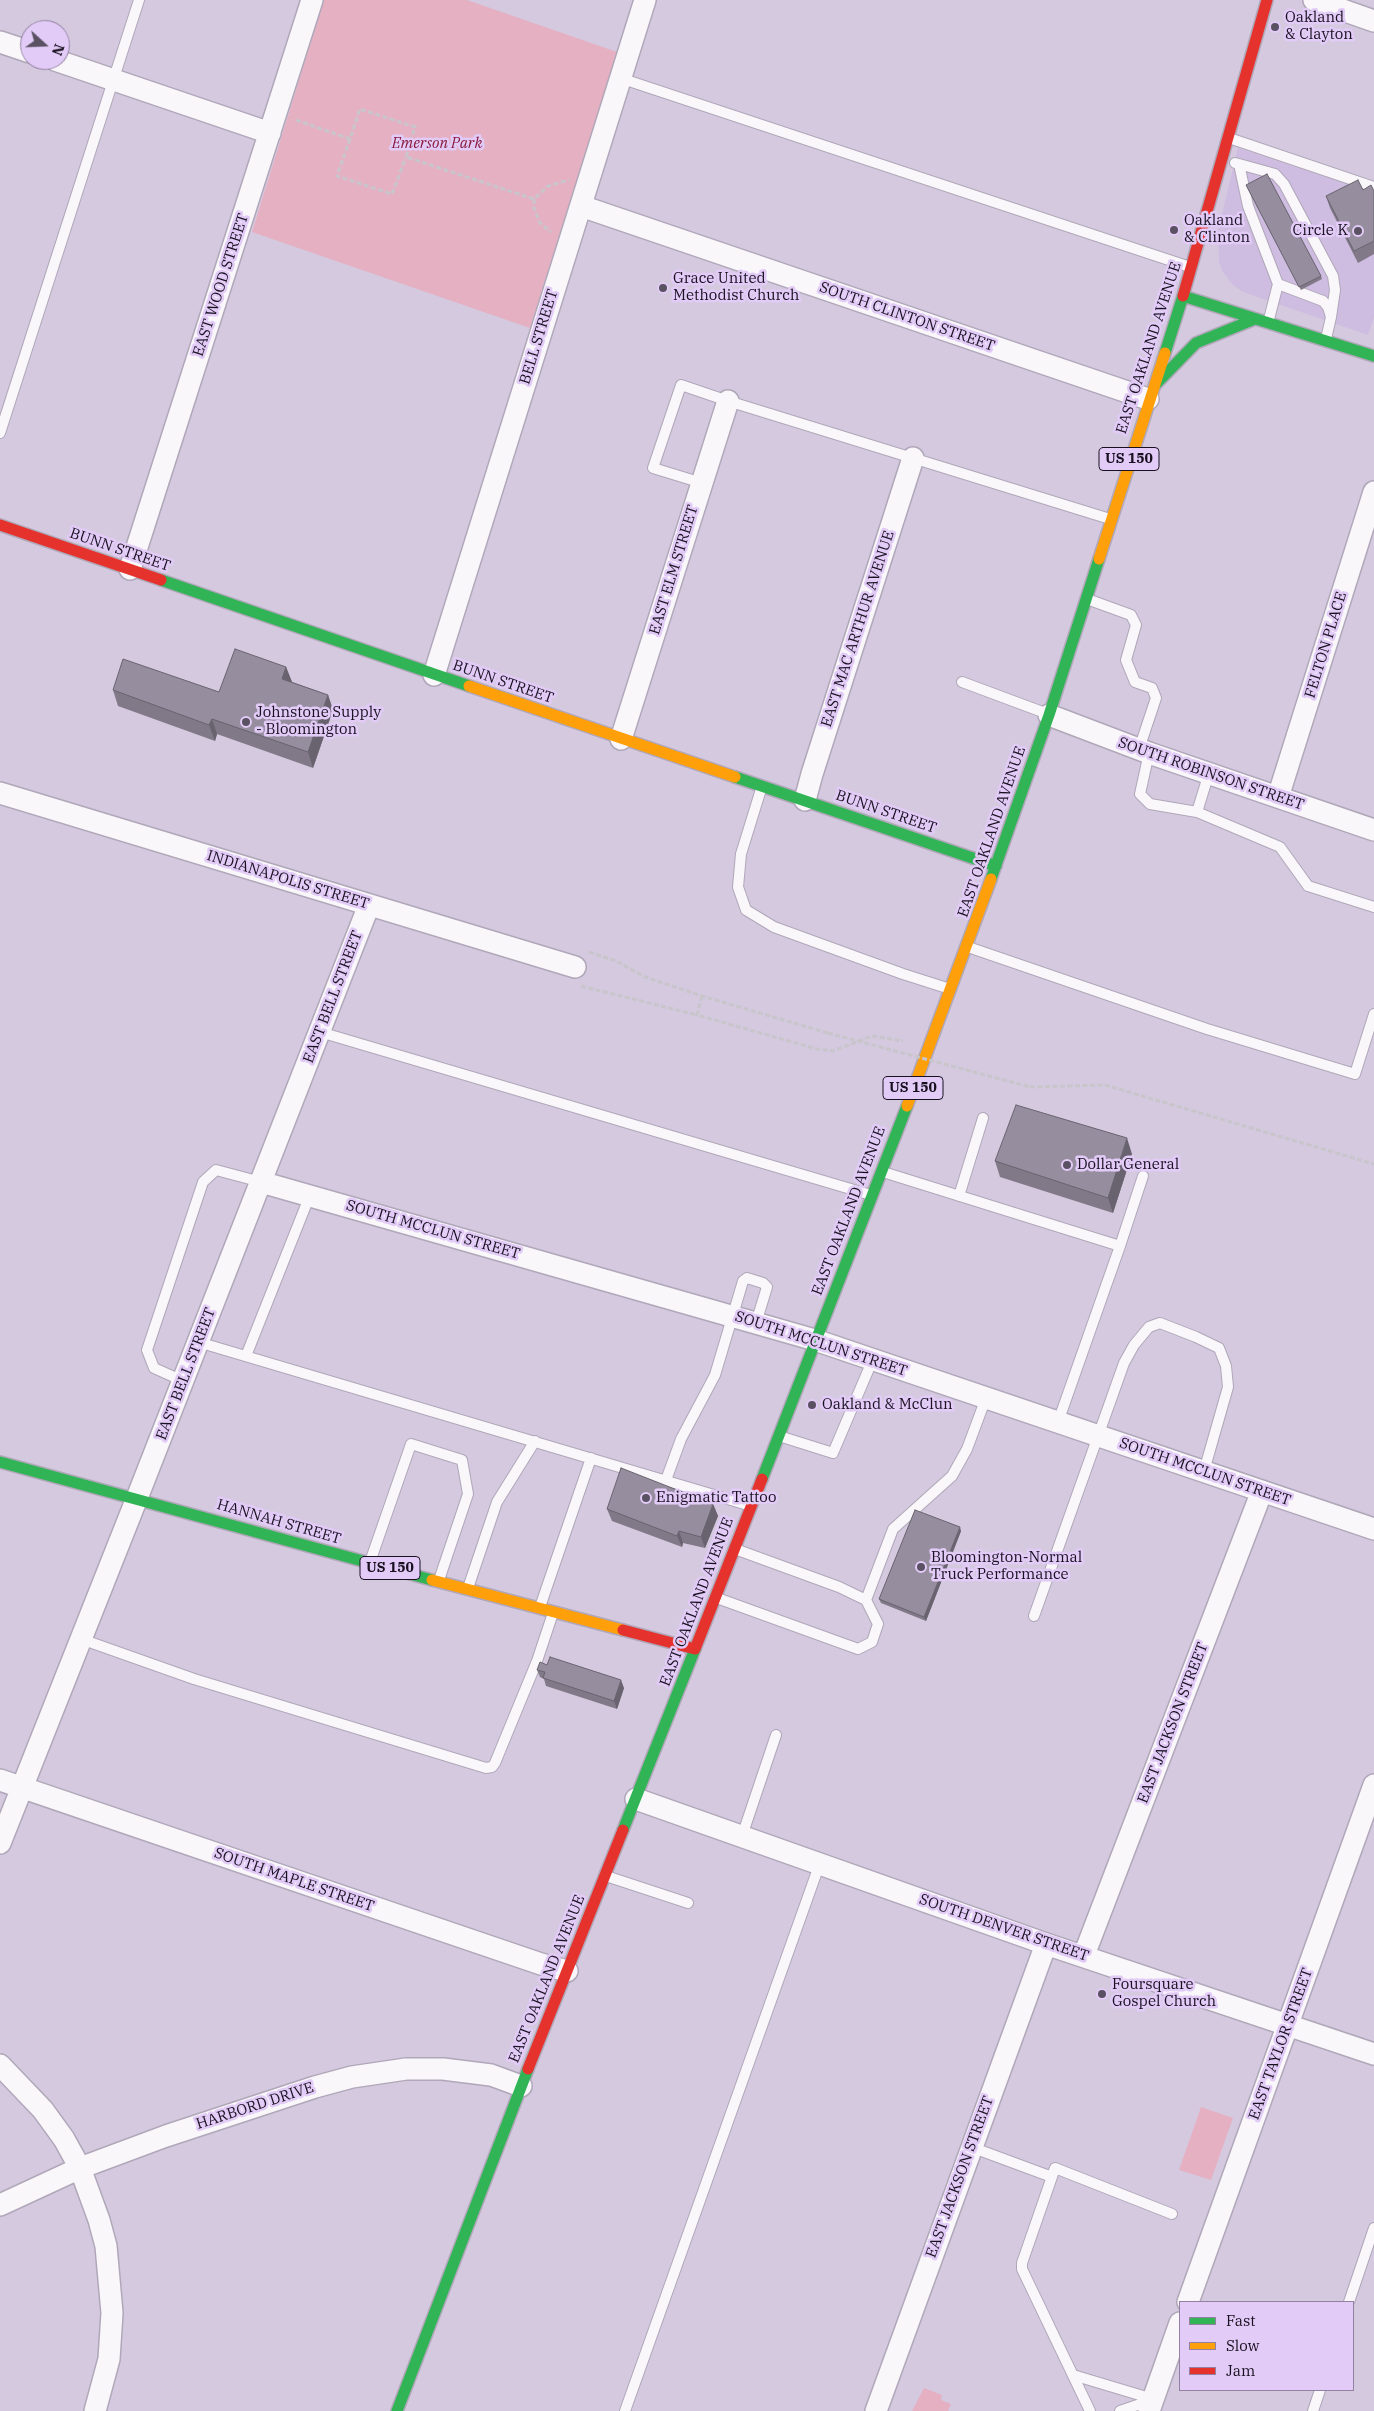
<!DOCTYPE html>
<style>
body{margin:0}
#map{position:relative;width:1374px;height:2411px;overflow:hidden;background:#d4c9df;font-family:"IBM Plex Serif",serif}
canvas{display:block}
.legend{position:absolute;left:1179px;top:2301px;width:175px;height:90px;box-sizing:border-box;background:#e2cbf7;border:1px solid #9281a1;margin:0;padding:6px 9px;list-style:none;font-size:15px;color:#191120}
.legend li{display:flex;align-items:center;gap:10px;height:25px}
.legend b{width:25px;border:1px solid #9281a1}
.north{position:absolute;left:20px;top:20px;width:50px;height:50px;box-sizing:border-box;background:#e2cbf7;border:1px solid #9281a1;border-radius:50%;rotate:110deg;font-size:14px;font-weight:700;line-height:20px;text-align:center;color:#191120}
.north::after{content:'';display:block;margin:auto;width:18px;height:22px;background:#5a5163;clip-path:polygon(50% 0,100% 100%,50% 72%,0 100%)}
</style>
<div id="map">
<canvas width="1374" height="2411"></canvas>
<ul class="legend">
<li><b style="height:6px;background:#30b455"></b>Fast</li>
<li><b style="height:6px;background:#ff9f0a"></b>Slow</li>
<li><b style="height:6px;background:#e5322d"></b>Jam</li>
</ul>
<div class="north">N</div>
</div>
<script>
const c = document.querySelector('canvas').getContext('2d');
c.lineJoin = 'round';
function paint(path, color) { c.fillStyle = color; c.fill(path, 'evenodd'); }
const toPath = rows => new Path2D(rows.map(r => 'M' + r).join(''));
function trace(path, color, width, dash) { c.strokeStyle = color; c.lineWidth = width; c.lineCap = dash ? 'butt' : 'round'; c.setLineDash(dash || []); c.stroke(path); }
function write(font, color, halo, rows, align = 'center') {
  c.font = font + ' "IBM Plex Serif",serif'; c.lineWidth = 5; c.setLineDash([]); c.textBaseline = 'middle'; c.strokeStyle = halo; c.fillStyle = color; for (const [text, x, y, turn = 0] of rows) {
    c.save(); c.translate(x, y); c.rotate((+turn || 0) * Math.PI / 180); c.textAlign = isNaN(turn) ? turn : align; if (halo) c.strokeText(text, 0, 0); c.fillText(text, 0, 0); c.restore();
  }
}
paint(toPath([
 [1238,148,1374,193,1374,317,1368,335,1243,292,1232,284,1223,272,1219,262,1218,231]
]), '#cfbce1');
paint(toPath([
 [324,0,467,0,617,52,530,328,252,232],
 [1201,2107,1233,2118,1211,2180,1179,2170],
 [924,2388,942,2395,941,2400,951,2404,948,2411,912,2411]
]), '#e5b0c2');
const lane = toPath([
 [620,78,1190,267],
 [1229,138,1374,187],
 [1235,163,1239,164,1248,206,1278,284,1268,323],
 [1239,164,1275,174,1284,184,1333,276,1335,290,1331,317],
 [1278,284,1323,301,1328,307,1331,317,1326,339],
 [0,433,139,0],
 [702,483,653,468,681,385,728,401,1110,519],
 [1087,599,1131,615,1136,625,1126,660,1135,682,1152,688,1156,698,1139,749],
 [962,682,1048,714],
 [1149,753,1140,794,1150,804,1197,812],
 [1209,773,1197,812,1280,847,1308,886,1374,907],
 [762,786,741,854,738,887,746,910,774,927,903,974,950,989],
 [968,947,1207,1029,1355,1074,1374,1014],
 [320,1032,871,1195],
 [883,1172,1120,1246,1058,1422],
 [959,1196,983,1118],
 [1120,1246,1143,1176],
 [198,1342,751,1506],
 [246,1356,310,1195],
 [183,1381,154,1368,147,1350,203,1182,216,1170,261,1182],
 [779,1436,833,1453,873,1359],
 [666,1480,681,1439,715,1375,743,1281,747,1278,763,1283,767,1287,756,1323],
 [370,1562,411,1444,462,1460,468,1494,439,1580],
 [468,1588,497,1502,535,1441],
 [717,1598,858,1649,872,1642,878,1624,866,1600,839,1587,735,1549],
 [866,1600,893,1529,952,1476,967,1449,986,1398],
 [540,1607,591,1458],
 [1034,1616,1124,1363,1134,1345,1149,1327,1160,1323,1196,1337,1219,1348,1226,1366,1228,1387,1204,1471],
 [81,1639,194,1679,486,1768,492,1767,495,1763,537,1661,553,1613],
 [742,1836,776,1735],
 [606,1876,688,1903],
 [971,2147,1052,2177],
 [1349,2302,1374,2228],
 [1073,2375,1153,2399],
 [625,2411,820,1863],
 [1090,2411,1022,2269,1022,2263,1055,2168,1172,2214],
 [1120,2411,1152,2400],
 [1313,2411,1320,2390]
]);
const street = toPath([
 [1314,0,1374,21],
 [0,42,30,52],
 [55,60,270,133],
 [581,206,1148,399],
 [130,569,312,0],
 [434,675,645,0],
 [1049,715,1149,753,1374,830],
 [621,739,728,401],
 [0,793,575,967],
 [1278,797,1374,492],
 [805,800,812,774,913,458],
 [261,1182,815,1340,1374,1529],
 [0,1780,541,1964,567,1971],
 [636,1799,1046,1944,1374,2054],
 [0,1843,137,1498,369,905],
 [1084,1955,1262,1491],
 [0,2065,43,2110,64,2139,80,2168,99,2220,106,2246,112,2313,109,2359,95,2411],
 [0,2205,80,2168,166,2136,315,2087,352,2077,406,2069,443,2069,491,2075,521,2086],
 [1188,2302,1374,1785],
 [876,2411,1046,1944],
 [1149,2411,1180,2323]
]);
const fast = toPath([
 [1165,353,1183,296,1374,356],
 [1156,384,1196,343,1255,319],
 [161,580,469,686],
 [735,777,996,866],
 [991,879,1049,715,1099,559],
 [0,1462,432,1580],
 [762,1479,907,1106],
 [623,1830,695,1649],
 [397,2411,528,2069]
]);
const slow = toPath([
 [1099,559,1165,353],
 [469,686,735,777],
 [907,1106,991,879],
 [432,1580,623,1630]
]);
const jam = toPath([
 [1183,296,1267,0],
 [0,525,161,580],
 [623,1630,695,1649,762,1479],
 [528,2069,623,1830]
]);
trace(lane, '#b0a7b9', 12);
trace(street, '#b0a7b9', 24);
trace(fast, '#b0a7b9', 14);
trace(slow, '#b0a7b9', 14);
trace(jam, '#b0a7b9', 14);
trace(toPath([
 [296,120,350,139,360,109,415,127,406,157,534,199,548,186,569,180],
 [350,139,337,176,392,194,406,157],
 [534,199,534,208,540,223,551,232],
 [589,952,616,961,645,977,702,996,828,1033],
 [581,986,697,1015],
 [702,996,697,1015,817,1049,833,1051,872,1036,903,1041],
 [1030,1087,1105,1085,1374,1164]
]), '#c8c5cb', 3, [5, 2.5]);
trace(lane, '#f9f7fa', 10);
trace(street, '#f9f7fa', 21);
trace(fast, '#30b455', 11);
trace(slow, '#ff9f0a', 11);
trace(jam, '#e5322d', 11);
trace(toPath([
 [828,1033,1030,1087]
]), '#c8c5cb', 3, [5, 2.5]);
paint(toPath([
 [1246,185,1321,276,1322,279,1301,290],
 [1363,190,1374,191,1374,254,1358,263,1330,208,1326,196],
 [286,667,292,682,328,695,333,710,313,768,217,734,215,741,118,706,113,690,219,692],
 [1132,1154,1113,1213,1000,1177,995,1161],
 [713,1504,718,1516,705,1548,683,1543,682,1547,612,1521,607,1509],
 [961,1531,926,1621,881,1603,879,1599],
 [537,1670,624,1688,617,1709,546,1686,544,1679,540,1677]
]), '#817988');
paint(toPath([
 [286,667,292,682,282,679],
 [328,695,333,710,313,768,308,752],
 [212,719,217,734,215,741,209,725],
 [1127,1138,1132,1154,1113,1213,1108,1198],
 [713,1504,718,1516,705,1548,701,1537],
 [960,1527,961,1531,926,1621,924,1617],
 [679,1531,683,1543,682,1547,677,1536],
 [621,1680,624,1688,617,1709,614,1701]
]), '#69636f');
const building = toPath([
 [1267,174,1321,276,1299,287,1246,185,1267,174],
 [1358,180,1363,190,1371,185,1374,191,1374,241,1354,251,1326,196,1358,180],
 [235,649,286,667,282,679,328,695,308,752,212,719,209,725,113,690,123,659,219,692,235,649],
 [1016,1105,1127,1138,1108,1198,995,1161,1016,1105],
 [621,1468,713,1504,701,1537,679,1531,677,1536,607,1509,621,1468],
 [915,1510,960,1527,924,1617,879,1599,915,1510],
 [550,1657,621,1680,614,1701,543,1678,545,1672,537,1670,540,1662,547,1665,550,1657]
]);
paint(building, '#968d9e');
trace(building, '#69636f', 1);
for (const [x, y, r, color] of [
 [1275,27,5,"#5a5163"],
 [1174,230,5,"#5a5163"],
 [1358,231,5,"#5a5163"],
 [663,288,5,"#5a5163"],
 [246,722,5,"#5a5163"],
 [1067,1165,5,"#5a5163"],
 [812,1405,5,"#5a5163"],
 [646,1498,5,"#5a5163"],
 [921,1567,5,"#5a5163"],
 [1102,1994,5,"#5a5163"]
]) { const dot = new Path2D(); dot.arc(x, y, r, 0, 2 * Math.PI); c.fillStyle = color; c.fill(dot); trace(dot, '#e2cbf7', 2); }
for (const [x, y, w] of [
 [1129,459,60],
 [913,1088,60],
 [390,1568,60]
]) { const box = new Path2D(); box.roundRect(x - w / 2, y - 11.5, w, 23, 4); c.fillStyle = '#e2cbf7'; c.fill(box); trace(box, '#191120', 1); }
write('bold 14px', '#191120', null, [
 ["US 150",1129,459],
 ["US 150",913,1088],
 ["US 150",390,1568]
]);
write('15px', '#191120', '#e2cbf7', [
 ["Oakland",1285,18],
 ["& Clayton",1285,35],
 ["Oakland",1184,221],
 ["& Clinton",1184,238],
 ["Circle K",1348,231,"right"],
 ["Grace United",673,279],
 ["Methodist Church",673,296],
 ["Johnstone Supply",256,713],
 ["- Bloomington",256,730],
 ["Dollar General",1077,1165],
 ["Oakland & McClun",822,1405],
 ["Enigmatic Tattoo",656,1498],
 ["Bloomington-Normal",931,1558],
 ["Truck Performance",931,1575],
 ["Foursquare",1112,1985],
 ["Gospel Church",1112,2002]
], 'left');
write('italic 15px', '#891a3c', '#e2cbf7', [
 ["Emerson Park",437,144]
]);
write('15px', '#191120', '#e2cbf7', [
 ["EAST WOOD STREET",221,285,-72],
 ["SOUTH CLINTON STREET",907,317,19],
 ["BELL STREET",539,337,-73],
 ["EAST OAKLAND AVENUE",1149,348,-72],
 ["BUNN STREET",120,550,19],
 ["EAST ELM STREET",674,570,-73],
 ["EAST MAC ARTHUR AVENUE",858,629,-72],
 ["FELTON PLACE",1326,645,-73],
 ["BUNN STREET",503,682,19],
 ["SOUTH ROBINSON STREET",1211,774,19],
 ["BUNN STREET",886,812,19],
 ["EAST OAKLAND AVENUE",992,832,-71],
 ["INDIANAPOLIS STREET",288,880,17],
 ["EAST BELL STREET",333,997,-69],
 ["EAST OAKLAND AVENUE",849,1211,-69],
 ["SOUTH MCCLUN STREET",433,1230,16],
 ["SOUTH MCCLUN STREET",821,1344,18],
 ["EAST BELL STREET",186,1374,-69],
 ["SOUTH MCCLUN STREET",1205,1472,19],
 ["HANNAH STREET",279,1522,16],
 ["EAST OAKLAND AVENUE",697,1602,-69],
 ["EAST JACKSON STREET",1173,1723,-69],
 ["SOUTH MAPLE STREET",294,1880,19],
 ["SOUTH DENVER STREET",1004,1928,19],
 ["EAST OAKLAND AVENUE",547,1979,-68],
 ["EAST TAYLOR STREET",1281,2044,-70],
 ["HARBORD DRIVE",255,2106,-18],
 ["EAST JACKSON STREET",960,2177,-70]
]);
</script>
